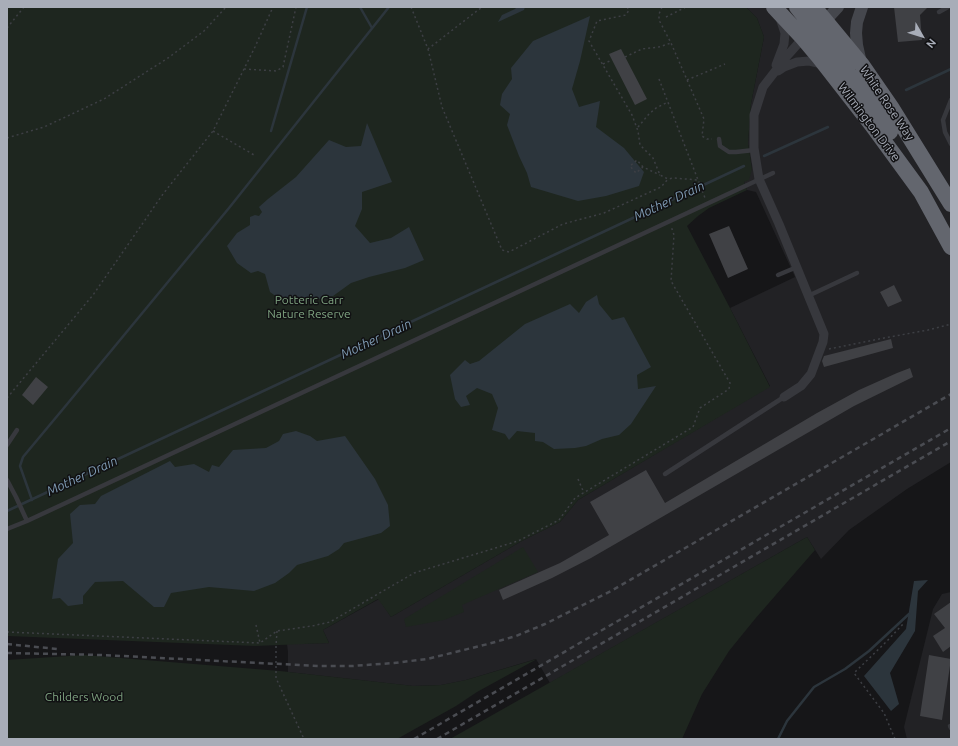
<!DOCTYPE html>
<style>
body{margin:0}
#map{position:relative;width:958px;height:746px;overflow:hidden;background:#161618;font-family:Ubuntu,sans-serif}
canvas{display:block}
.frame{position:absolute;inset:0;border:8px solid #a8adb8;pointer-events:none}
.north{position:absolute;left:902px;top:16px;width:40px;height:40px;-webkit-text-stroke:3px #111113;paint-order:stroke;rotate:129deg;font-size:11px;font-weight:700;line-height:16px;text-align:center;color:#a8adb8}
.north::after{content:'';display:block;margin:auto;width:14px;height:18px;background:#a8adb8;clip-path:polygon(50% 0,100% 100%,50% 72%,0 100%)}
</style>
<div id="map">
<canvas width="958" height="746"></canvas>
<div class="frame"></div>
<div class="north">N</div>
</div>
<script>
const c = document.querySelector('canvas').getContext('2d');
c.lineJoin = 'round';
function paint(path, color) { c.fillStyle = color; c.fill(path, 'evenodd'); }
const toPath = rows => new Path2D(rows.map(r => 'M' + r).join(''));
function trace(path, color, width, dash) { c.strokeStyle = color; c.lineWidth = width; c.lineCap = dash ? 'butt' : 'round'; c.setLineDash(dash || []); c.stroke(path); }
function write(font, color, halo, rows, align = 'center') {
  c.font = font + ' Ubuntu,sans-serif'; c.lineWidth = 3; c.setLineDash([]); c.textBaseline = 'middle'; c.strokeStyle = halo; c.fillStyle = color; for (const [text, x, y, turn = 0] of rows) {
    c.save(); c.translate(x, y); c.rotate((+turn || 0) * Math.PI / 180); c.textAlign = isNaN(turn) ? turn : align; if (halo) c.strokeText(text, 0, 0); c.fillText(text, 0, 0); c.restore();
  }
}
paint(toPath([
 [746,7,951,7,951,462,907,489,849,530,821,559,807,537,550,683,536,659,466,680,441,685,413,686,288,672,288,652,287,644,329,643,323,630,379,599,391,617,520,542,560,522,578,500,770,386,730,308,795,277,756,192,747,190,744,182,752,169,748,143,751,104,764,37,757,18],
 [951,592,951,739,907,739,904,727,933,609,942,594]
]), '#222225');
paint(toPath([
 [7,7,746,7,757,18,764,37,751,104,748,143,752,169,749,180,744,182,747,190,709,208,698,216,687,226,730,308,770,387,578,500,560,522,520,542,391,617,378,599,323,630,329,643,255,646,7,636],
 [807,537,815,550,755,619,729,651,702,694,682,739,450,739],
 [523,547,538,572,462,605,464,612,444,620,406,627,404,619],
 [84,655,280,671,414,686,441,685,466,680,537,659,477,692,456,706,397,739,7,739,7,660]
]), '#1e261f');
paint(toPath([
 [517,7,525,7,524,10,498,22,502,15,515,9],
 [590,16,580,61,572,89,579,107,600,101,596,127,624,148,644,172,639,186,606,196,578,201,531,187,527,173,519,156,507,125,510,114,500,105,502,94,512,79,511,68,533,41],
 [367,123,392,182,362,192,362,209,355,226,370,243,391,238,409,227,424,260,405,268,369,277,351,283,333,296,293,304,277,297,270,292,265,274,258,271,251,273,237,263,227,246,237,233,250,225,250,217,255,215,259,216,262,212,259,207,268,199,296,177,329,140,346,147,361,146],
 [597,295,599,304,612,320,624,317,651,367,637,375,638,389,656,386,631,424,619,435,602,439,586,446,575,448,554,449,543,442,535,441,535,433,517,431,509,440,505,434,492,430,498,408,492,394,477,388,466,396,470,405,461,407,455,399,450,375,465,360,470,364,479,361,525,324,570,304,579,313,586,302],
 [296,431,310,436,317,441,345,436,375,479,388,505,390,526,381,533,344,543,339,549,328,556,297,565,289,573,275,583,254,591,209,587,171,593,164,607,154,607,123,581,95,582,83,596,83,604,68,606,60,598,52,599,58,559,73,543,70,514,80,505,95,504,101,496,170,461,175,467,194,464,209,472,212,465,219,467,233,450,266,448,279,441,283,434],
 [928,580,918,591,915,631,890,673,899,704,891,711,864,676,906,629,914,581]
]), '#2c353c');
trace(toPath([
 [360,7,372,28],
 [906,90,951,69],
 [271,131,307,7],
 [764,156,828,127],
 [32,500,20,466,23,457,68,403,229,208,389,7],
 [7,511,744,166],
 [778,739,787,721,814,687,845,669,869,651,909,614]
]), '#2c353c', 2.5);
paint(toPath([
 [894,7,928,7,920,15,922,40,898,42],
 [621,49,647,99,635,105,609,54],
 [729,226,748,269,728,278,709,234],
 [894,285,902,301,888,307,880,292],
 [891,339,893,348,824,367,822,361,824,356],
 [910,368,913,377,854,406,591,558,552,578,503,600,499,590,560,563,609,535,590,502,646,470,665,503,817,413,859,390,897,373],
 [36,377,48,387,33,405,22,395],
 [951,602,951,646,943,652,933,636,945,628,934,614],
 [929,655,951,659,942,720,920,716]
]), '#404145');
trace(toPath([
 [411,7,428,49,482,7],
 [627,7,629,10,626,15,597,21,589,41,632,115,638,131,640,145,653,158,660,175,668,179,674,178,698,180],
 [662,7,659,14,659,20,671,43,704,119,702,136,707,139,712,139],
 [666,17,686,7],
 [7,28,24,7],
 [428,49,442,107,502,250,509,252,563,224,604,213,661,187,668,179],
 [625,57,642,49,659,47,671,43],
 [603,64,612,60],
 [244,69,276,71,283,67,296,7],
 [659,79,705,198],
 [687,80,725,64],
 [638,127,649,114,656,108,668,102],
 [213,131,254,155],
 [7,138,44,127,104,99,168,58,204,31,226,7],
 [643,167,637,160,630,166,636,173,643,167,660,175],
 [829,349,884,338,928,330,951,324],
 [7,398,93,295,163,194,213,131,255,47,273,7],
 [578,479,584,493],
 [256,625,260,643],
 [277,631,276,646,276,678,304,739],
 [7,632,260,643,277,631,312,626,330,622,414,573,518,541,559,520,575,498,693,427,700,408,729,389,730,383,671,281,674,235,671,226],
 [895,739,884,713,854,673,886,642,904,623]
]), '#3d3f44', 1.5, [2, 3]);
trace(toPath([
 [939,12,948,7],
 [951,100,943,120,945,132,951,144],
 [719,139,720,146,729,152,736,152,754,150],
 [778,275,797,267],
 [808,296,857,273],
 [7,445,17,430],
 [665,474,784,397],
 [7,480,16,497,27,521],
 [7,529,27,521,773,173],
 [950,726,951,728]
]), '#37383d', 4.5);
trace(toPath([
 [776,65,784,44,785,33,780,18],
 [778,71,784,67,797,62,809,61,818,63,824,67],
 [784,397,801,386,811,374,823,342,824,334,779,224,759,179,754,148,754,115,763,87,787,56,803,38]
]), '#37383d', 9);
trace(toPath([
 [820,25,826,20,838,7],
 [861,63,857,45,856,33,857,22,862,7]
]), '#45474d', 12);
trace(toPath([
 [774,7,803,38,819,57,872,125,921,192,951,247],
 [797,7,805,17,807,27,803,38],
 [814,7,862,65,891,107,951,204],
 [819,13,817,21,817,27,821,37,869,101,890,132]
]), '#63666e', 16);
trace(toPath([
 [7,644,57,649],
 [7,653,102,655,319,666,352,666,394,663,427,659,488,644,516,636,545,624,611,591,951,394],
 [414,739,951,428],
 [437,739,951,441]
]), '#4a4c52', 2.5, [5, 4]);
write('12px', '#a8adb8', '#111113', [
 ["White Rose Way",887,103,56],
 ["Wilmington Drive",869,122,53]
]);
write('12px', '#7fa381', '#111113', [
 ["Potteric Carr",309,300],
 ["Nature Reserve",309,314],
 ["Childers Wood",84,697]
]);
write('italic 13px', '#7f9bb3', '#111113', [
 ["Mother Drain",669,201,-25],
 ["Mother Drain",376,339,-25],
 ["Mother Drain",82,476,-25]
]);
</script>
